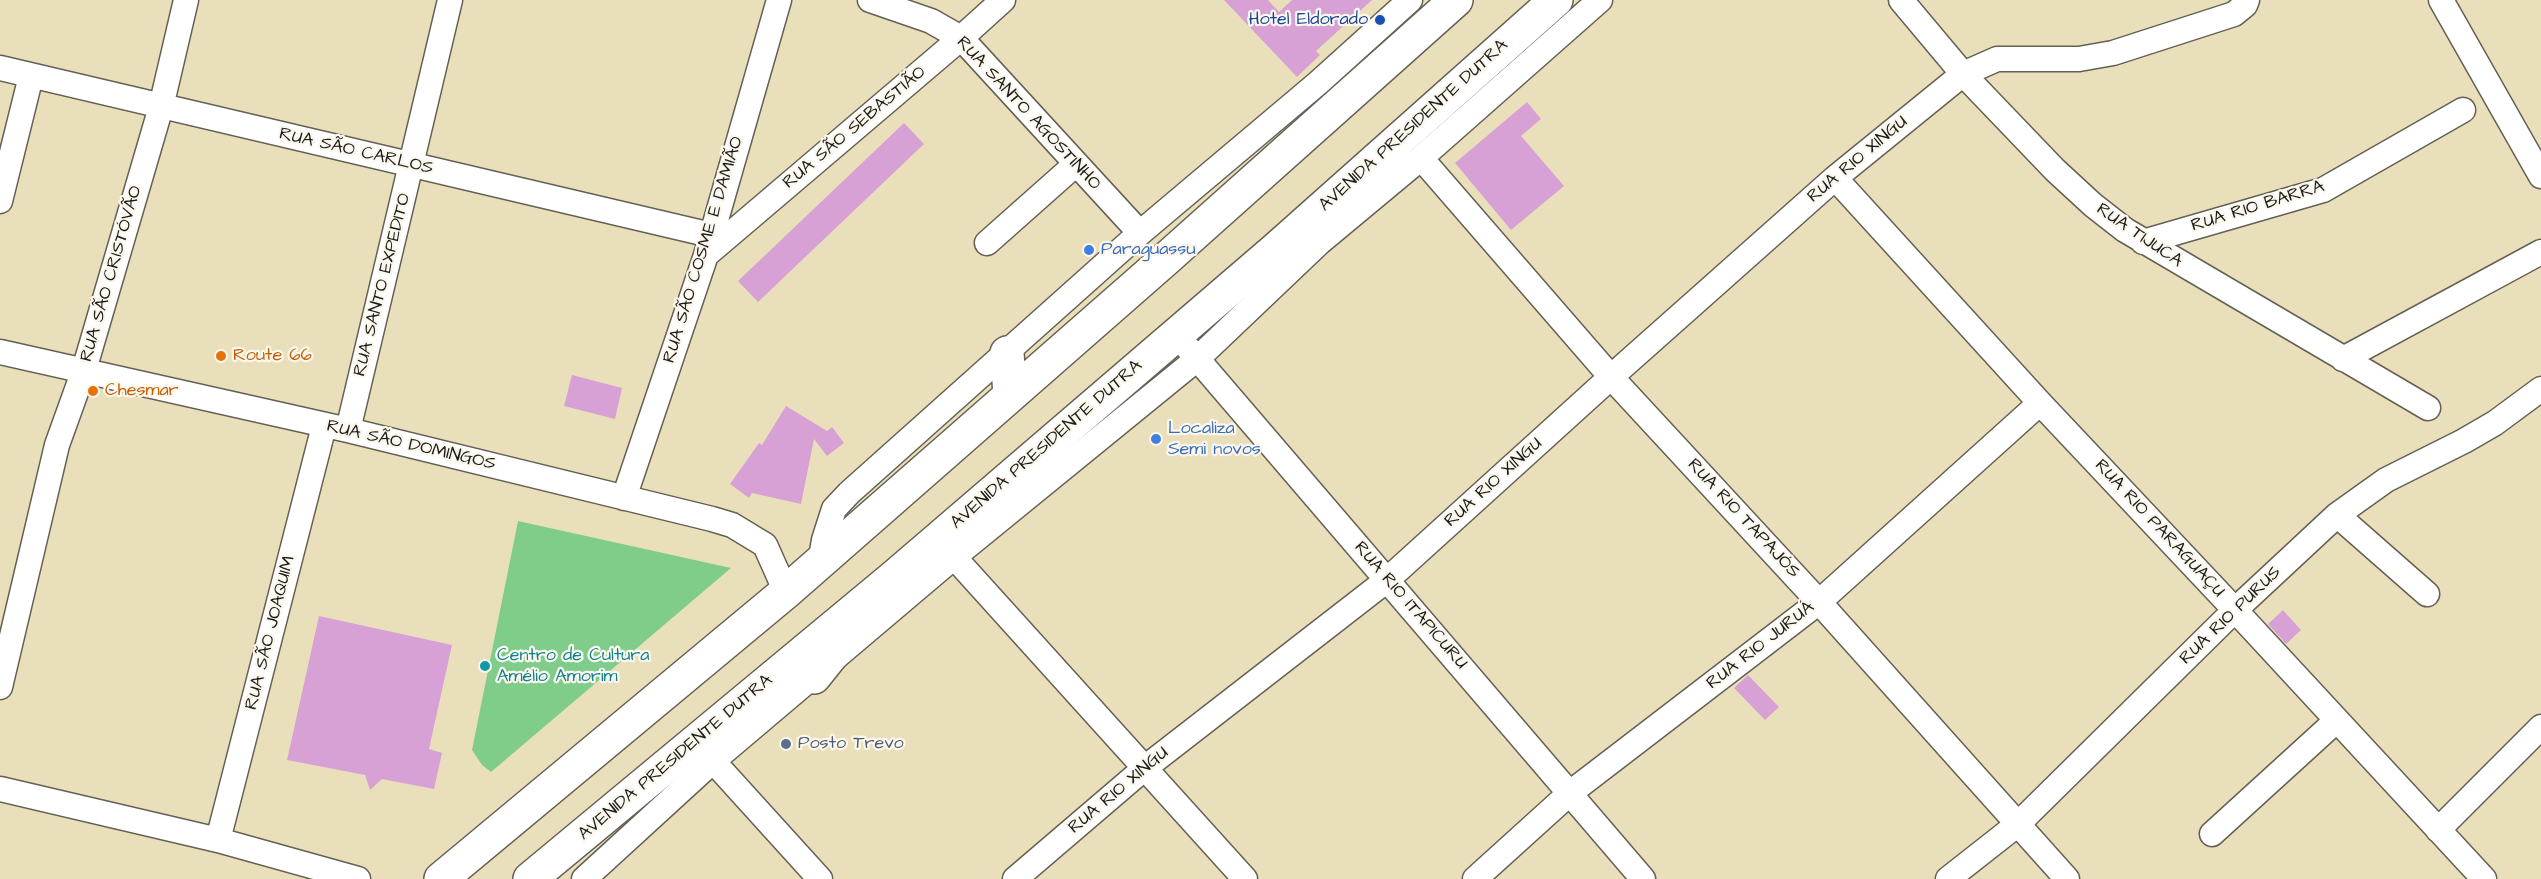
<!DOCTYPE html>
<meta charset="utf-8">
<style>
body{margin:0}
canvas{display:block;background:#eadfbb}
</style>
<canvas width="2541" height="879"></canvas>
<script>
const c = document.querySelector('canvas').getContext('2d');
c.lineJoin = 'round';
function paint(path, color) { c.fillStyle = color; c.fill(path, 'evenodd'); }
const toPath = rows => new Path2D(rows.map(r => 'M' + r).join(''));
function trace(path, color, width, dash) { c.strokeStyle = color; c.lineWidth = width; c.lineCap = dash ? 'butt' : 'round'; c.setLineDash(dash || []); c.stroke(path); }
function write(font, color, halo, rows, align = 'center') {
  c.font = font + ' "Architects Daughter",sans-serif'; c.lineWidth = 4.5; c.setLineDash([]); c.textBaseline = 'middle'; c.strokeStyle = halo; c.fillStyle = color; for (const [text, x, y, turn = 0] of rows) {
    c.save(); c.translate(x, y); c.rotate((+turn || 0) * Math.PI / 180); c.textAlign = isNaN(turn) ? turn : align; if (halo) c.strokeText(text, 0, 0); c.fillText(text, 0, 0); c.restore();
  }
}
paint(toPath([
 [518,521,731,568,491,772,482,765,472,750]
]), '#80cd8b');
paint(toPath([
 [1224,0,1268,0,1279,12,1292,0,1372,0,1316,51,1320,55,1297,77],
 [1527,102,1541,119,1521,136,1564,186,1511,230,1455,163],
 [904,123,924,144,758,302,738,281],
 [572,375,622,388,615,419,564,406],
 [786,406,827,431,832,427,844,443,827,456,814,439,801,504,752,493,749,498,730,484,759,443,762,445],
 [2283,610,2301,630,2286,644,2268,624],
 [319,616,452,645,429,749,442,753,434,789,382,779,370,790,365,775,287,760],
 [1748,675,1779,707,1765,720,1734,688]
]), '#d8a1d6');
const minor = toPath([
 [870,0,931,21,961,38,1140,233],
 [1901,0,1963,74,2055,170,2093,205,2125,230,2428,408],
 [2441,0,2541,176],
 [0,68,711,235],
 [1421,158,1611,377,1819,602,2067,879],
 [1835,178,2040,403,2235,610,2484,879],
 [0,201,31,76],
 [2143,242,2323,190,2463,110],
 [987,243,1076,164],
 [706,255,961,38,1003,0],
 [1188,348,1643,879],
 [0,352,348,430,712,519,732,525,765,545,786,592],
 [2343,359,2541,252],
 [348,430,450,0],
 [624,498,706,255,779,0],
 [2337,515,2427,594],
 [954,557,1245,879],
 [820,563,824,540,834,509,849,493,1140,233,1318,83,1410,0],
 [0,687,57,445,84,370,161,107,186,0],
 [713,761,820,879],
 [0,789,218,840,358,879],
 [2438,830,2541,727],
 [2212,834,2336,721],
 [218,840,324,426],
 [584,879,713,761,954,557,1197,359,1320,242,1421,158,1600,0],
 [1015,879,1146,767,1387,580,1611,377,1835,178,1963,74,1997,59,2079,59,2113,53,2234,14,2245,5,2247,0],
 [1475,879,1570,793,1819,602,2040,403],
 [1948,879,2018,824,2235,610,2337,515,2386,480,2464,441,2495,423,2541,389]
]);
const highway = toPath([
 [1007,353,1010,395],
 [814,677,850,632],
 [441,879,786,592,1166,259,1456,0],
 [530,879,894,577,1275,250,1556,0]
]);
trace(minor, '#646054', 27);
trace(highway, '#646054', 36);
trace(minor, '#fff', 24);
trace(highway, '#fff', 33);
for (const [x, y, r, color] of [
 [1380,20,6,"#1a4fb4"],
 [1089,250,6,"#3f7fe0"],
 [221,356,6,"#e8710a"],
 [93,391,6,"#e8710a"],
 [1156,439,6,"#3f7fe0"],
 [485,666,6,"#0f9aa8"],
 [786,744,6,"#5c6f8a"]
]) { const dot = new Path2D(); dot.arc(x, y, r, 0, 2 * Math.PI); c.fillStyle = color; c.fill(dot); trace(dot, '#fbf7ec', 2); }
write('18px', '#164399', '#fbf7ec', [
 ["Hotel Eldorado",1368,20]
], 'right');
write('18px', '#1c1c1c', '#fbf7ec', [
 ["RUA SANTO AGOSTINHO",1028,114,47],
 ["AVENIDA PRESIDENTE DUTRA",1414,126,-42],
 ["RUA SÃO SEBASTIÃO",855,128,-40],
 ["RUA SÃO CARLOS",356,152,13],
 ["RUA RIO XINGU",1858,160,-40],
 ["RUA RIO BARRA",2258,207,-17],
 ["RUA TIJUCA",2139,236,34],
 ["RUA SÃO COSME E DAMIÃO",704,250,-73],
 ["RUA SÃO CRISTÓVÃO",112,274,-74],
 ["RUA SANTO EXPEDITO",383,285,-76],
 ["AVENIDA PRESIDENTE DUTRA",1047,445,-41],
 ["RUA SÃO DOMINGOS",411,446,13],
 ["RUA RIO XINGU",1494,483,-42],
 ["RUA RIO TAPAJÓS",1743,519,47],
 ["RUA RIO PARAGUAÇU",2159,529,47],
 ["RUA RIO ITAPICURU",1410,606,49],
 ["RUA RIO PURUS",2231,616,-44],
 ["RUA SÃO JOAQUIM",271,633,-76],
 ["RUA RIO JURUÁ",1761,646,-38],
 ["AVENIDA PRESIDENTE DUTRA",676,758,-40],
 ["RUA RIO XINGU",1119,791,-40]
]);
write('18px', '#366cbe', '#fbf7ec', [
 ["Paraguassu",1101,250],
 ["Localiza",1168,429],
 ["Semi novos",1168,450]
], 'left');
write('18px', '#c56008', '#fbf7ec', [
 ["Route 66",233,356],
 ["Chesmar",105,391]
], 'left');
write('18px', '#0d838f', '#fbf7ec', [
 ["Centro de Cultura",497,656],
 ["Amélio Amorim",497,677]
], 'left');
write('18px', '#4e5e75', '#fbf7ec', [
 ["Posto Trevo",798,744]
], 'left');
</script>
